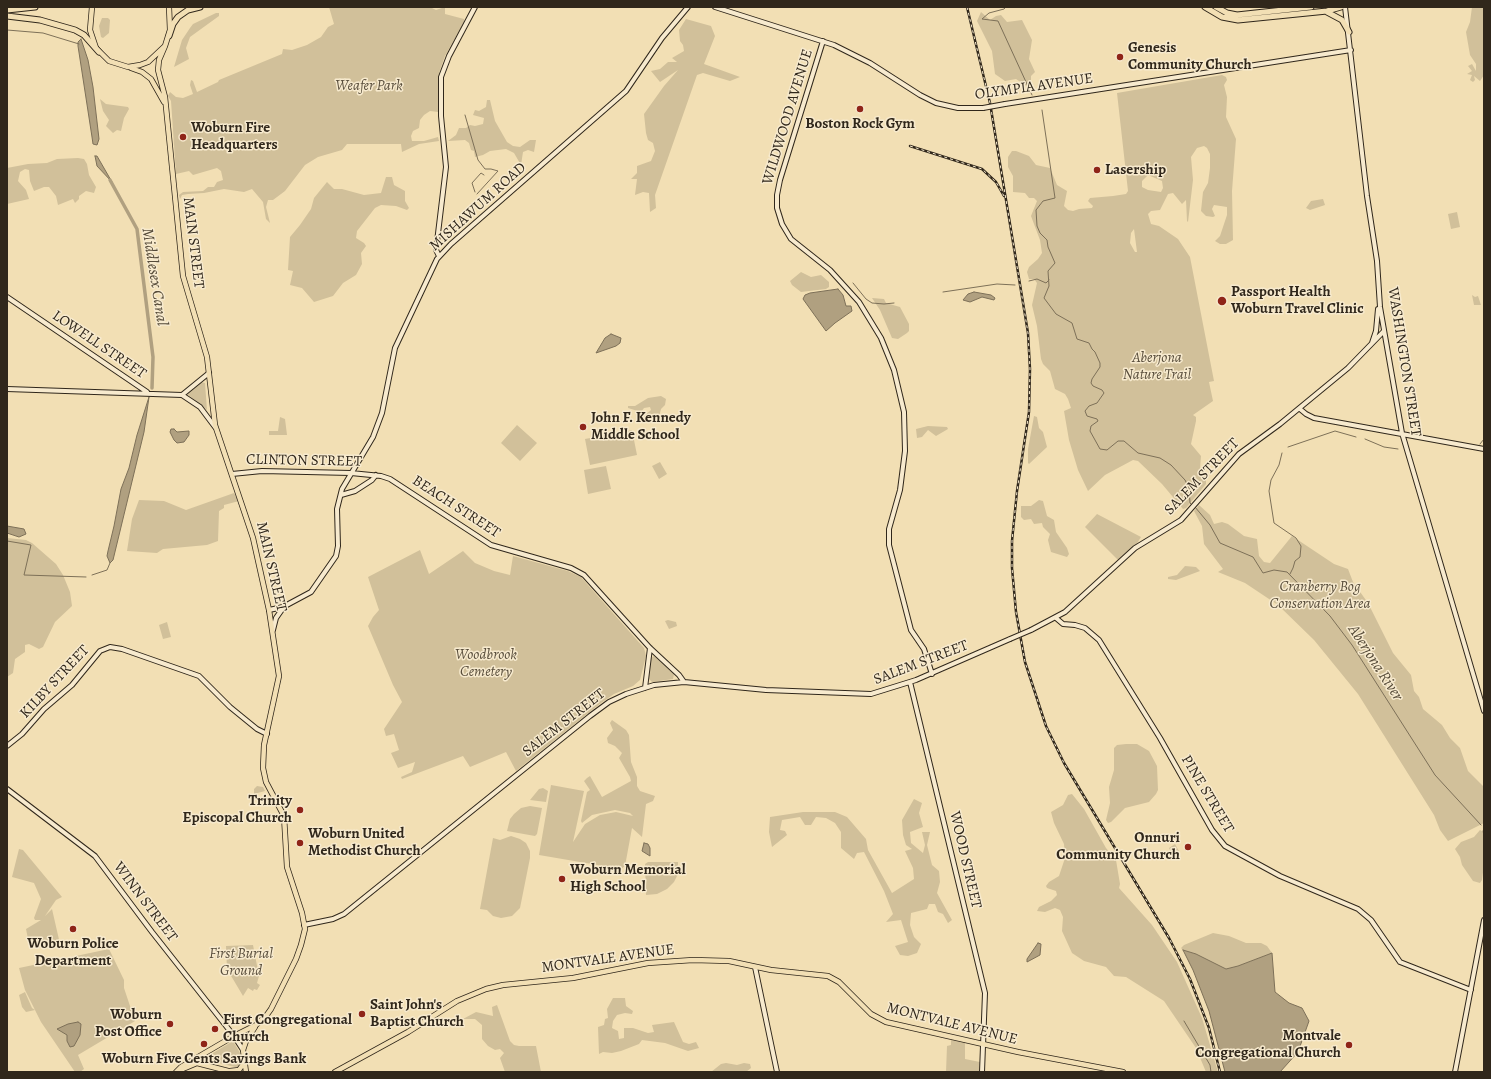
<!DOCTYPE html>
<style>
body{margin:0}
#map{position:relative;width:1491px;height:1079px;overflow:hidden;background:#f2dfb4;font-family:Alegreya,serif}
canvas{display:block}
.frame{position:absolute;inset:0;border:8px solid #30271b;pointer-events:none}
</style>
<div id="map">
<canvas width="1491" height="1079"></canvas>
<div class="frame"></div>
</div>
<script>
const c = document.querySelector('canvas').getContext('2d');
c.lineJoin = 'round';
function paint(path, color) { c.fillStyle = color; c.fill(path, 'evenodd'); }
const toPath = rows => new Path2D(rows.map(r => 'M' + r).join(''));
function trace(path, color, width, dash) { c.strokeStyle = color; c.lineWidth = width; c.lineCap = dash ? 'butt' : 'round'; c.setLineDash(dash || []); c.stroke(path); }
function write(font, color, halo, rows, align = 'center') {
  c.font = font + ' Alegreya,serif'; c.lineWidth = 3; c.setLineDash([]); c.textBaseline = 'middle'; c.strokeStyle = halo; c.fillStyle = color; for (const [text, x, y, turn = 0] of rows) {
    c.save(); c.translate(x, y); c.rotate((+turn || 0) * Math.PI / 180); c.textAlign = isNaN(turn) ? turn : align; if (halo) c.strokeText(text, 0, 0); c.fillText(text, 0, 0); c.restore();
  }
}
paint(toPath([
 [329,7,430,7,436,10,445,7,445,14,464,19,464,22,445,56,440,70,438,80,438,112,430,111,424,115,420,120,419,128,413,131,411,136,412,141,424,141,438,137,439,141,419,144,402,152,401,144,347,144,342,150,318,157,305,165,285,191,273,200,268,200,266,207,270,223,266,219,263,202,252,189,244,192,224,189,204,193,188,194,182,195,180,199,179,195,183,192,203,191,208,187,214,187,217,182,223,180,221,171,217,168,193,175,189,171,176,174,171,101,168,96,170,92,176,97,183,98,193,94,190,85,191,80,193,81,197,92,218,82,219,80,282,54,283,49,292,50,307,45,321,37,328,27,334,24],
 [1472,7,1484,7,1484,75,1480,81,1474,76,1475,80,1473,82,1470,80,1472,75,1467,74,1472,71,1468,66,1472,64,1476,71,1476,64,1470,55,1466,32,1470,22],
 [981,12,990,20,996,16,1001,15,1007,22,1022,20,1032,40,1029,59,1035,72,1031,76,1031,89,1016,79,1005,81,995,74,992,51,977,21],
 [216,13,219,13,219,16,190,37,186,48,189,59,174,67,182,40,190,28,193,24],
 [102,18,108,18,110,20,109,33,103,38,101,37,99,26],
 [686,19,711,26,715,36,704,64,740,77,730,81,703,73,697,75,655,195,656,208,650,212,649,193,643,192,635,195,637,179,631,179,637,173,637,166,651,161,655,151,653,143,648,140,646,133,644,114,664,86,678,70,660,82,651,71,660,69,668,62,677,62,672,58,684,51,683,45,680,41,679,30],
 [1222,75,1226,77,1227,80,1224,85,1227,97,1226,117,1236,139,1232,191,1233,240,1226,244,1220,244,1215,241,1220,236,1227,215,1227,207,1214,205,1212,209,1215,216,1213,217,1206,216,1201,211,1203,192,1208,183,1210,168,1210,154,1207,148,1204,146,1197,148,1191,157,1193,180,1188,222,1187,221,1186,200,1182,204,1173,193,1168,194,1160,210,1151,211,1148,214,1151,224,1159,226,1178,239,1190,257,1214,381,1209,382,1213,401,1193,415,1196,417,1196,421,1191,444,1201,456,1200,469,1206,478,1206,484,1186,508,1183,509,1162,484,1138,461,1133,460,1105,475,1088,491,1078,470,1069,440,1064,411,1071,408,1068,399,1065,394,1055,389,1050,371,1043,364,1041,359,1037,326,1032,305,1037,283,1034,279,1029,279,1027,272,1029,267,1038,259,1042,253,1040,240,1031,216,1037,201,1034,198,1029,198,1025,193,1013,192,1013,176,1008,167,1008,157,1012,151,1016,151,1029,156,1036,165,1050,168,1057,185,1067,191,1064,206,1068,210,1073,211,1079,209,1092,208,1093,206,1088,201,1090,198,1113,196,1126,194,1128,191,1117,93],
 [1148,175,1162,181,1163,188,1161,192,1148,190,1142,187,1142,181],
 [1134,229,1137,252,1135,252,1130,243,1131,233],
 [100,99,106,104,128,107,129,109,124,118,121,131,117,130,113,133,106,126,109,120,103,111],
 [487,100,490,100,495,121,507,142,513,146,520,147,530,140,536,140,534,152,528,150,523,152,521,165,514,153,506,149,490,151,483,155,475,157,474,151,471,150,469,143,465,140,448,141,456,135,459,128,466,128,470,125,475,126,483,124,484,118,473,115,475,110,479,111,486,107],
 [78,158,84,159,87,164,89,175,96,187,94,193,86,191,79,196,79,199,75,203,73,199,58,205,56,196,49,187,44,187,34,191,30,181,29,170,25,169,20,172,18,181,26,190,29,199,7,204,7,168,28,164,47,163,57,159],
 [386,177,392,177,394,185,405,191,405,201,409,208,407,210,396,206,381,205,375,208,357,231,356,238,364,243,366,246,361,253,362,264,356,275,343,283,333,296,314,302,302,288,290,285,293,271,288,270,290,237,300,225,311,209,314,198,327,182,334,189,342,189,364,195,381,193],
 [1323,199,1325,205,1310,210,1306,208,1311,201],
 [1457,212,1460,227,1451,229,1448,214],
 [801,272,811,277,821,275,829,282,829,287,826,289,801,292,792,285,790,281],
 [1472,295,1475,297,1478,296,1481,305,1474,305],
 [872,298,884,299,886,303,900,307,909,324,909,331,907,333,898,339,892,338,880,310],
 [201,382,205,383,207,410,186,393],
 [661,396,666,399,665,405,661,409,659,417,652,420,647,420,644,416,651,410,650,407,644,408,641,412,628,408,628,406,635,406,648,398],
 [1034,416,1037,417,1039,428,1043,432,1047,447,1029,464,1028,463,1028,449],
 [280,417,285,419,287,435,269,435,269,431,278,431],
 [517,425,537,443,520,461,501,443],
 [928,426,947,427,948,429,936,436,928,430,922,437,917,438,916,429],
 [632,430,637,455,590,465,585,439],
 [660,462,667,474,659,479,652,466],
 [606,466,611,489,588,494,584,470],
 [234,493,239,501,224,505,224,508,219,511,218,541,207,545,163,549,157,553,127,551,132,519,139,500,164,501,186,510],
 [1039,500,1043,501,1047,516,1054,520,1056,532,1067,548,1069,554,1067,557,1051,552,1048,540,1050,534,1043,527,1042,523,1034,524,1031,519,1024,520,1021,517,1021,506,1031,506],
 [1199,505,1210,515,1214,524,1222,522,1228,524,1244,536,1257,539,1259,556,1264,562,1270,563,1292,536,1334,564,1348,569,1353,582,1368,603,1393,653,1411,675,1414,691,1419,697,1423,709,1442,725,1450,738,1460,748,1468,771,1484,787,1484,823,1448,841,1440,830,1434,815,1358,694,1314,640,1278,605,1245,583,1218,572,1223,569,1204,544,1202,526,1194,511],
 [1097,514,1141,537,1136,545,1118,560,1085,527],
 [7,538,26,540,32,543,56,564,63,575,70,592,72,606,55,622,43,647,39,649,29,644,25,645,25,652,15,659,13,673,7,677],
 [420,550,429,574,463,551,475,563,494,571,510,575,513,556,568,571,581,577,644,648,646,656,640,680,633,686,614,694,601,703,516,771,506,752,470,767,463,756,402,779,401,777,412,772,415,762,398,768,391,753,399,750,394,734,386,736,384,729,402,702,393,685,368,626,373,617,379,610,368,577],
 [1185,566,1196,567,1200,571,1176,580,1168,579,1168,577,1177,575],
 [668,620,676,622,677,626,669,629,665,621],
 [167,622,171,637,163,639,159,625],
 [654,656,674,674,673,679,652,682,648,678,651,658],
 [612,720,626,730,629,735,631,762,637,777,637,786,640,791,655,796,653,801,646,804,642,837,632,828,625,866,621,869,539,855,551,785,584,791,573,842,585,824,600,815,616,812,633,816,630,813,615,810,592,815,582,823,581,821,587,792,590,790,584,781,587,778,590,776,602,797,631,781,630,777,619,758,622,753,615,746,608,743,607,738,613,730,610,723],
 [1126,744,1137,744,1149,751,1157,766,1158,790,1156,794,1149,802,1125,808,1111,822,1108,823,1106,820,1110,803,1109,787,1114,770,1114,748,1117,745],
 [257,786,263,787,265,791,254,794,254,789],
 [543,788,548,791,546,802,530,800,539,789],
 [1072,794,1084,809,1106,848,1116,860,1120,884,1119,888,1152,925,1177,962,1202,1018,1218,1072,1206,1072,1196,1048,1164,1001,1126,977,1114,976,1106,967,1084,961,1072,953,1062,931,1063,917,1060,910,1055,908,1045,912,1037,911,1039,907,1051,901,1057,895,1056,891,1047,888,1046,886,1049,882,1059,876,1065,858,1064,844,1054,823,1051,812,1063,805,1068,795],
 [914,799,922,803,919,813,923,827,910,832,911,843,923,853,925,845,922,832,930,832,927,845,932,865,939,871,940,882,937,893,952,920,948,923,943,914,938,912,935,904,929,904,927,909,911,913,910,925,914,937,921,944,917,953,908,956,900,955,895,946,908,942,901,920,886,922,893,914,884,891,864,852,857,853,854,859,841,848,841,832,835,823,826,818,816,817,811,825,805,825,800,817,782,820,780,830,785,831,787,835,772,847,769,832,770,817,803,812,835,812,847,817,866,839,868,850,892,893,914,879,913,868,905,851,912,849,906,845,903,835,902,820],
 [530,806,542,808,537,834,535,836,507,831,510,819,514,814,521,808],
 [1480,830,1483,832,1484,841,1484,865,1482,880,1480,883,1473,881,1462,865,1460,857,1455,849,1461,842,1474,837],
 [511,836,520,839,526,843,530,851,530,858,520,908,512,916,501,918,493,916,487,910,480,909,493,838,500,840],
 [1175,844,1180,853,1173,856,1169,848],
 [19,849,23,850,62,897,56,900,45,916,52,909,60,944,38,948,36,943,29,944,26,929,41,920,35,920,34,918,41,899,34,883,12,877],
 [648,862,678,862,678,874,674,882,667,889,657,894,646,895,645,864],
 [1213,933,1229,936,1246,943,1261,943,1267,946,1272,953,1238,966,1226,969,1196,954,1183,950,1181,948,1184,945],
 [253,945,259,976,257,983,260,985,257,990,254,989,253,991,248,988,243,996,227,969,226,946],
 [109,949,124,980,124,988,135,1021,78,1055,84,1069,80,1072,75,1072,41,1022,35,1010,26,1012,22,1007,19,995,25,992,32,1008,35,1010,25,990,19,968],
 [613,998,625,998,626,1006,633,1011,632,1014,625,1013,617,1015,613,1021,612,1028,618,1031,619,1039,624,1038,624,1028,633,1028,648,1033,654,1032,652,1025,674,1022,683,1042,689,1044,696,1042,699,1048,688,1051,665,1043,642,1040,639,1044,621,1051,612,1053,603,1052,599,1054,598,1027,604,1025,605,1019,608,1018,607,1009],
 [497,1005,510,1041,514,1045,519,1046,536,1046,541,1072,505,1072,500,1058,504,1053,500,1049,495,1050,488,1046,482,1039,482,1025,475,1019,463,1019,476,1012,493,1016,492,1007],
 [951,1040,965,1043,965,1059,980,1062,979,1072,946,1072,947,1046,951,1045],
 [233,1041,240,1053,239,1068,207,1060,208,1056],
 [726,1063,737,1065,744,1063,750,1064,751,1068,746,1072,711,1072,721,1064]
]), '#d1c09a');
const water = toPath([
 [81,39,88,60,93,87,99,139,97,145,93,144,92,137,78,46,78,42,81,39],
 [95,156,97,156,112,182,97,166,95,156],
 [838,289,843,295,846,306,851,306,852,311,835,323,826,331,803,299,805,295,810,293,838,289],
 [974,292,991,295,995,298,994,300,982,297,970,302,963,300,968,294,974,292],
 [611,334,621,338,620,343,616,346,596,353,605,338,611,334],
 [149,397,144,432,113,560,110,563,107,556,108,551,114,526,121,489,129,468,137,435,149,397],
 [174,429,177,432,189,431,189,435,184,442,177,443,174,440,170,432,171,429,174,429],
 [7,526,24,529,26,534,19,537,7,533,7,526],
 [644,843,648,844,650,848,650,856,642,851,644,843],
 [1038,943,1041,944,1040,955,1027,962,1027,959,1038,943],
 [1183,950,1196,954,1226,969,1238,966,1272,953,1275,992,1289,1003,1302,1008,1309,1021,1298,1052,1280,1072,1225,1072,1209,1011,1193,970,1183,950],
 [78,1022,81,1024,80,1035,74,1046,70,1047,67,1041,67,1035,57,1029,68,1024,78,1022]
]);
paint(water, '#b0a080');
trace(water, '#7d7058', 1);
trace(toPath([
 [1006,7,1004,9,989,13,982,19,998,21,1032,95],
 [7,30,43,33,79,44],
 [1042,110,1055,198,1043,201,1036,210,1037,226,1040,233,1047,240,1048,247,1055,263,1048,271,1049,286,1044,298,1056,314,1072,323,1077,339,1089,343,1092,349,1095,352,1100,363,1100,367,1092,379,1091,383,1093,386,1102,390,1104,393,1097,403,1089,406,1085,411,1087,416,1097,419,1098,421,1091,426,1090,431,1100,449,1107,450,1118,441,1124,441,1138,453,1160,458,1171,465,1185,480,1189,488,1190,503,1192,505],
 [465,115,478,160,485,169,491,169,498,171,477,194],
 [475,192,472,183,481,173,484,175],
 [1029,281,1037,279,1046,283,1049,280],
 [853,283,866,299,872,303,884,304,894,303],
 [943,292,997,284,1015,285],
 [1365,439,1384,447,1398,449],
 [1480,444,1484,439],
 [1288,447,1335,431,1356,437],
 [1282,453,1279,465,1271,480,1269,491,1274,523,1296,538,1301,546,1300,557,1295,561,1293,568,1290,574],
 [1195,507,1210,525,1220,543,1253,557,1263,573,1274,570,1287,572,1330,616,1352,645,1435,775,1481,825],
 [7,541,31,545,24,575,86,577],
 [92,575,107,570,110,563],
 [1483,831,1484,835],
 [1184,1021,1210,1065,1211,1072]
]), '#7d7058', 1);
trace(toPath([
 [110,180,137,229,153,357,152,388]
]), '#b0a080', 3.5);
const secondary = toPath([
 [715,7,834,45,870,63,920,95,936,103,958,108,983,108],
 [1345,7,1367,196,1377,261,1380,307,1402,433,1484,711],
 [823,41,780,180,777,195,777,208,782,224,791,239,830,270,859,302,881,338,894,370,904,412,905,451,900,490,889,529,889,545,911,630,924,649,932,674],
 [1005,104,1351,50],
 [439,256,436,250,446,167,441,116,441,77,449,56,475,7],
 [7,297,147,392],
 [1372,343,1376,331,1378,309],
 [7,389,182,395,200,407,215,427],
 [182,395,209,373],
 [1300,409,1306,414,1314,418,1484,449],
 [232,474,262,471,351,473,381,476,390,479,491,545,571,568,584,575,650,648,679,675,684,682],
 [341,495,355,491,372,480,376,475],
 [269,610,283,607,311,592,336,556,338,546,337,509,342,489,373,437,382,413,395,348,437,259,451,244,626,91,662,38,688,7],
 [1056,618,1063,624,1075,625,1085,628,1099,640,1160,738,1212,830,1225,846,1280,876,1358,909,1371,920,1400,962,1471,990],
 [273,630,276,618,283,608],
 [1031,630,1065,612,1135,548,1181,520,1239,454,1280,424,1348,368,1384,331],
 [910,682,985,993,982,1072],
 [645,688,650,648],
 [7,746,22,734,44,709,72,685,100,651,110,647,122,649,199,676,230,707,257,729,267,734],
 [7,789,95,856,152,932,234,1036,243,1050],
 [304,925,333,919,344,914,590,716,609,702,626,694,654,685,684,682,766,690,871,694,916,680,1010,639],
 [755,967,777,1072],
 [1455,1072,1484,920]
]);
const primary = toPath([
 [92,7,90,30,96,48,109,61,128,67,140,65,148,62,165,46,170,30,169,7],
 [165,46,159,60,158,70,165,97,183,276,207,357,215,425,253,538,269,610,279,676,264,745,263,768,266,782,284,816,287,867,302,913,305,929,301,945,296,959,271,1009,266,1016,256,1025,234,1036,181,1067,176,1072],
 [131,68,142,72,151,79,164,102],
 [178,1071,197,1063,232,1072],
 [230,1071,239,1070,244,1063],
 [246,1072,243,1050,246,1041,255,1027],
 [335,1072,408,1032,457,1001,486,989,503,985,573,978,648,963,693,960,729,961,771,970,828,976,839,982,871,1014,886,1022,1018,1052,1123,1072]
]);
const highway = toPath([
 [1205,7,1222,17,1238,20,1327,11,1341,7],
 [1216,7,1227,13,1237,15,1311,7],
 [7,10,35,7],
 [1327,12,1342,20,1349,32],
 [7,16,40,20,75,30,84,35,99,52],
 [169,36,173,24,178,17,188,10,200,7]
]);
trace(secondary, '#30271b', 6);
trace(primary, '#30271b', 6);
trace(highway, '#30271b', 7);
trace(secondary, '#f7eace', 4);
trace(primary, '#f2dfb4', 4.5);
trace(highway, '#f2dfb4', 5);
const rail = toPath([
 [967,7,990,103,1028,333,1030,369,1029,412,1017,491,1012,541,1012,568,1016,612,1025,662,1046,726,1064,763,1169,938,1190,979,1209,1028,1220,1072],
 [910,146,982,169,996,182,1004,196]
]);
trace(rail, '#30271b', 2.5);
trace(rail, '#f7eace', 1, [3]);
const secondaryBridge = toPath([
 [983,108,1005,104],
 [1010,639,1031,630]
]);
trace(secondaryBridge, '#30271b', 6, []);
trace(secondaryBridge, '#f7eace', 4);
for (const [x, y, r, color] of [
 [1120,57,4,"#8f2418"],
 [860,109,4,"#8f2418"],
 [183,137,4,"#8f2418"],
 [1097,170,4,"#8f2418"],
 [1222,301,5,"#8f2418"],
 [583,427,4,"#8f2418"],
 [300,810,4,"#8f2418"],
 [300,843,4,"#8f2418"],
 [1188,847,4,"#8f2418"],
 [562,879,4,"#8f2418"],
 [73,929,4,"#8f2418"],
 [362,1014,4,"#8f2418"],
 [170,1024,4,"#8f2418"],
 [215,1029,4,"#8f2418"],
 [204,1044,4,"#8f2418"],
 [1349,1045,4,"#8f2418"]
]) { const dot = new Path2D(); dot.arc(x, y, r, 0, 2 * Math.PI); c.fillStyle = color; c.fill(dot); trace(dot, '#f7eace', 1.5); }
write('bold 15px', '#30271b', '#f7eace', [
 ["Genesis",1128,48],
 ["Community Church",1128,65],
 ["Boston Rock Gym",860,124,"center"],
 ["Woburn Fire",191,128],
 ["Headquarters",191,145],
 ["Lasership",1105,170],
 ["Passport Health",1231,292],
 ["Woburn Travel Clinic",1231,309],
 ["John F. Kennedy",591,418],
 ["Middle School",591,435],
 ["Trinity",292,801,"right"],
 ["Episcopal Church",292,818,"right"],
 ["Woburn United",308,834],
 ["Methodist Church",308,851],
 ["Onnuri",1180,838,"right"],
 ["Community Church",1180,855,"right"],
 ["Woburn Memorial",570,870],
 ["High School",570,887],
 ["Woburn Police",73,944,"center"],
 ["Department",73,961,"center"],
 ["Saint John's",370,1005],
 ["Baptist Church",370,1022],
 ["Woburn",162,1015,"right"],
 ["Post Office",162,1032,"right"],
 ["First Congregational",223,1020],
 ["Church",223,1037],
 ["Montvale",1341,1036,"right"],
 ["Congregational Church",1341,1053,"right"],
 ["Woburn Five Cents Savings Bank",204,1059,"center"]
], 'left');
write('italic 15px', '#584d3b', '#f7eace', [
 ["Weafer Park",369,86],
 ["Aberjona",1157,358],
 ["Nature Trail",1157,375],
 ["Cranberry Bog",1320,587],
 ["Conservation Area",1320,604],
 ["Woodbrook",486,655],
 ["Cemetery",486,672],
 ["First Burial",241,954],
 ["Ground",241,971]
]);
write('15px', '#30271b', '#f7eace', [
 ["OLYMPIA AVENUE",1034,87,-8],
 ["WILDWOOD AVENUE",788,117,-73],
 ["MISHAWUM ROAD",478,207,-42],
 ["MAIN STREET",193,243,83],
 ["LOWELL STREET",99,345,34],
 ["WASHINGTON STREET",1404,362,81],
 ["CLINTON STREET",304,461,1],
 ["SALEM STREET",1202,477,-46],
 ["BEACH STREET",456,507,33],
 ["MAIN STREET",271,567,77],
 ["SALEM STREET",921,663,-21],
 ["KILBY STREET",55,682,-47],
 ["SALEM STREET",564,723,-38],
 ["PINE STREET",1207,794,59],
 ["WOOD STREET",965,860,77],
 ["WINN STREET",145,902,53],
 ["MONTVALE AVENUE",608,959,-8],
 ["MONTVALE AVENUE",952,1024,14]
]);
write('italic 16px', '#564b39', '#f7eace', [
 ["Middlesex Canal",154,277,81],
 ["Aberjona River",1375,663,57]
]);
</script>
